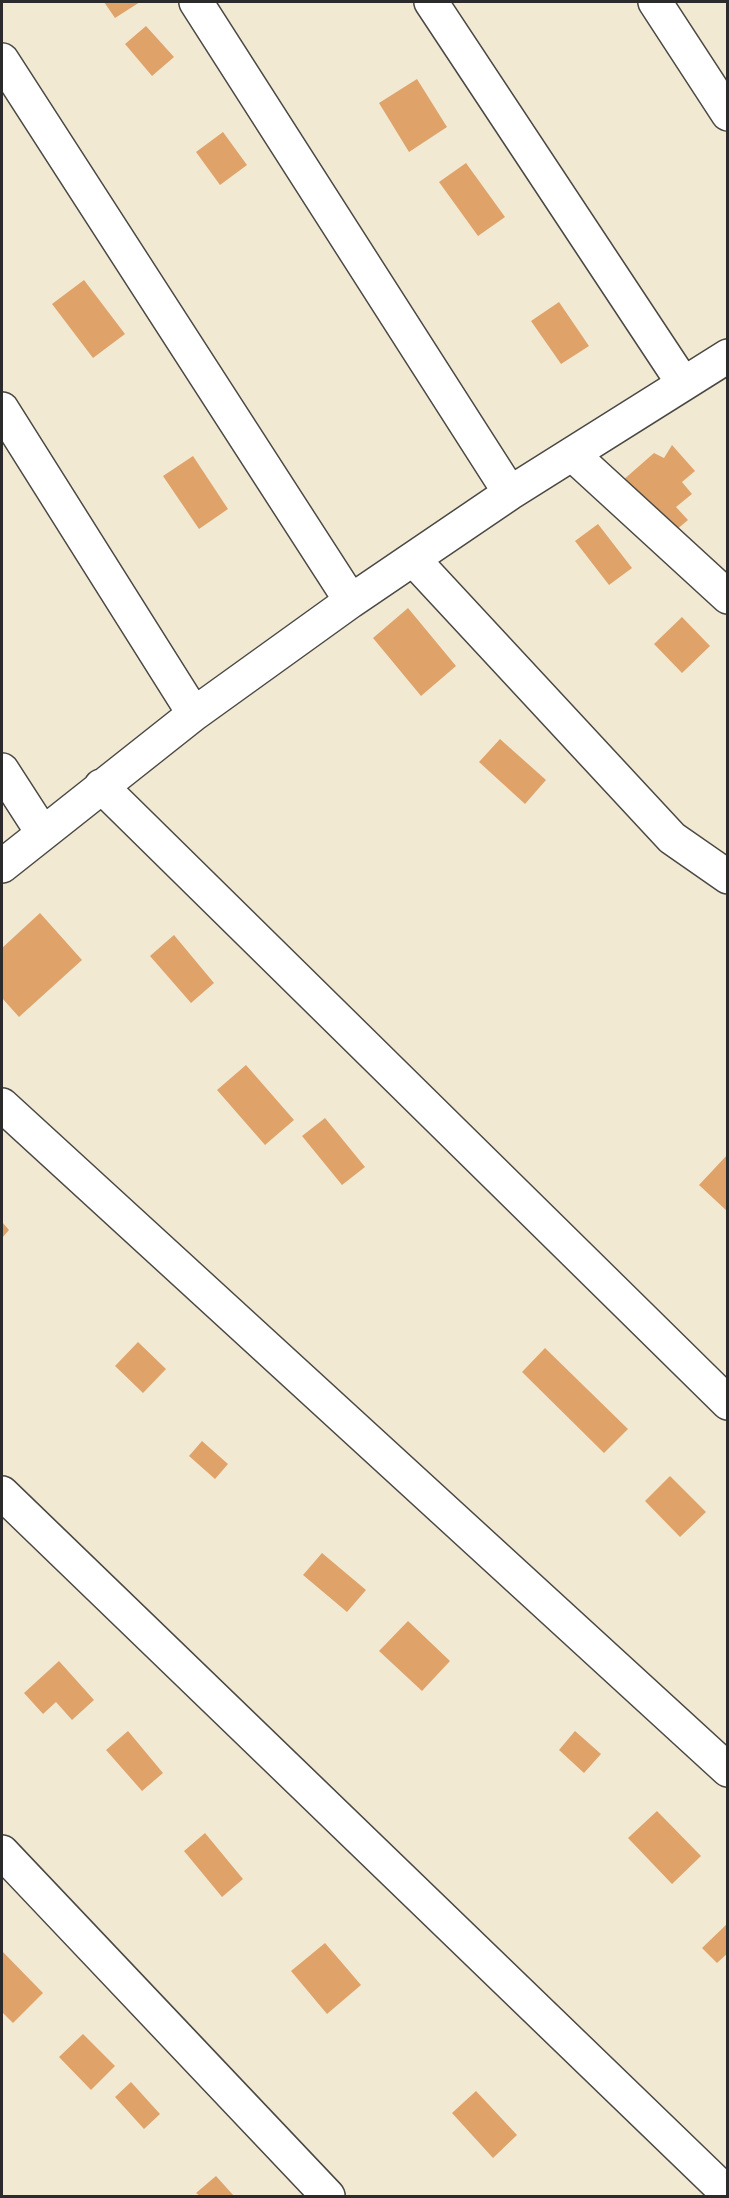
<!DOCTYPE html>
<style>
body{margin:0}
#map{position:relative;width:729px;height:2198px;overflow:hidden;background:#f2e9d3;font-family:"Indie Flower",sans-serif}
canvas{display:block}
.frame{position:absolute;inset:0;border:3px solid #2b2b2b;pointer-events:none}
</style>
<div id="map">
<canvas width="729" height="2198"></canvas>
<div class="frame"></div>
</div>
<script>
const c = document.querySelector('canvas').getContext('2d');
c.lineJoin = 'round';
function paint(path, color) { c.fillStyle = color; c.fill(path, 'evenodd'); }
const toPath = rows => new Path2D(rows.map(r => 'M' + r).join(''));
function trace(path, color, width, dash) { c.strokeStyle = color; c.lineWidth = width; c.lineCap = dash ? 'butt' : 'round'; c.setLineDash(dash || []); c.stroke(path); }
paint(toPath([
 [104,2,140,2,115,18],
 [146,26,174,57,152,76,125,44],
 [417,79,447,127,409,152,379,103],
 [223,132,247,165,220,185,196,152],
 [466,163,505,217,478,236,439,182],
 [84,280,125,334,93,358,52,304],
 [559,302,589,346,561,364,531,321],
 [672,445,695,471,682,482,692,494,676,507,688,520,669,536,622,481,654,453,664,458],
 [193,456,228,509,199,529,163,476],
 [598,524,632,568,609,585,575,541],
 [408,608,456,666,421,696,373,638],
 [682,617,710,646,682,673,654,644],
 [500,739,546,780,525,804,479,762],
 [40,913,82,960,19,1017,2,998,2,948],
 [174,935,214,983,191,1003,150,956],
 [246,1065,294,1120,265,1145,217,1090],
 [325,1118,365,1167,342,1185,302,1136],
 [728,1154,728,1212,699,1185],
 [2,1222,9,1230,2,1238],
 [138,1342,166,1369,143,1393,115,1366],
 [545,1348,628,1429,604,1453,522,1372],
 [202,1441,228,1464,215,1479,189,1456],
 [670,1476,706,1512,680,1537,645,1501],
 [322,1553,366,1590,347,1612,303,1575],
 [408,1621,450,1661,422,1691,379,1651],
 [59,1661,94,1700,72,1720,56,1702,43,1714,24,1693],
 [128,1731,163,1773,142,1791,106,1750],
 [575,1731,601,1754,584,1773,559,1750],
 [657,1811,701,1856,672,1884,628,1838],
 [205,1833,243,1879,222,1897,184,1851],
 [728,1923,728,1953,717,1963,702,1948],
 [325,1943,361,1985,327,2014,291,1971],
 [2,1951,43,1993,13,2023,2,2012],
 [83,2034,115,2066,91,2090,59,2057],
 [131,2082,160,2114,144,2129,115,2097],
 [476,2091,517,2135,493,2158,452,2113],
 [216,2176,234,2196,200,2196,196,2193]
]), '#dfa36a');
const minor = toPath([
 [196,2,510,493],
 [431,2,683,383],
 [655,2,728,114],
 [2,60,351,601],
 [2,409,194,714],
 [572,454,728,597],
 [413,559,672,838,728,877],
 [2,770,42,832],
 [101,786,728,1403],
 [2,866,194,714,351,601,510,493,728,356],
 [2,1105,728,1770],
 [2,1493,728,2194],
 [2,1852,328,2196]
]);
trace(minor, '#494844', 36);
trace(minor, '#fff', 33);
</script>
